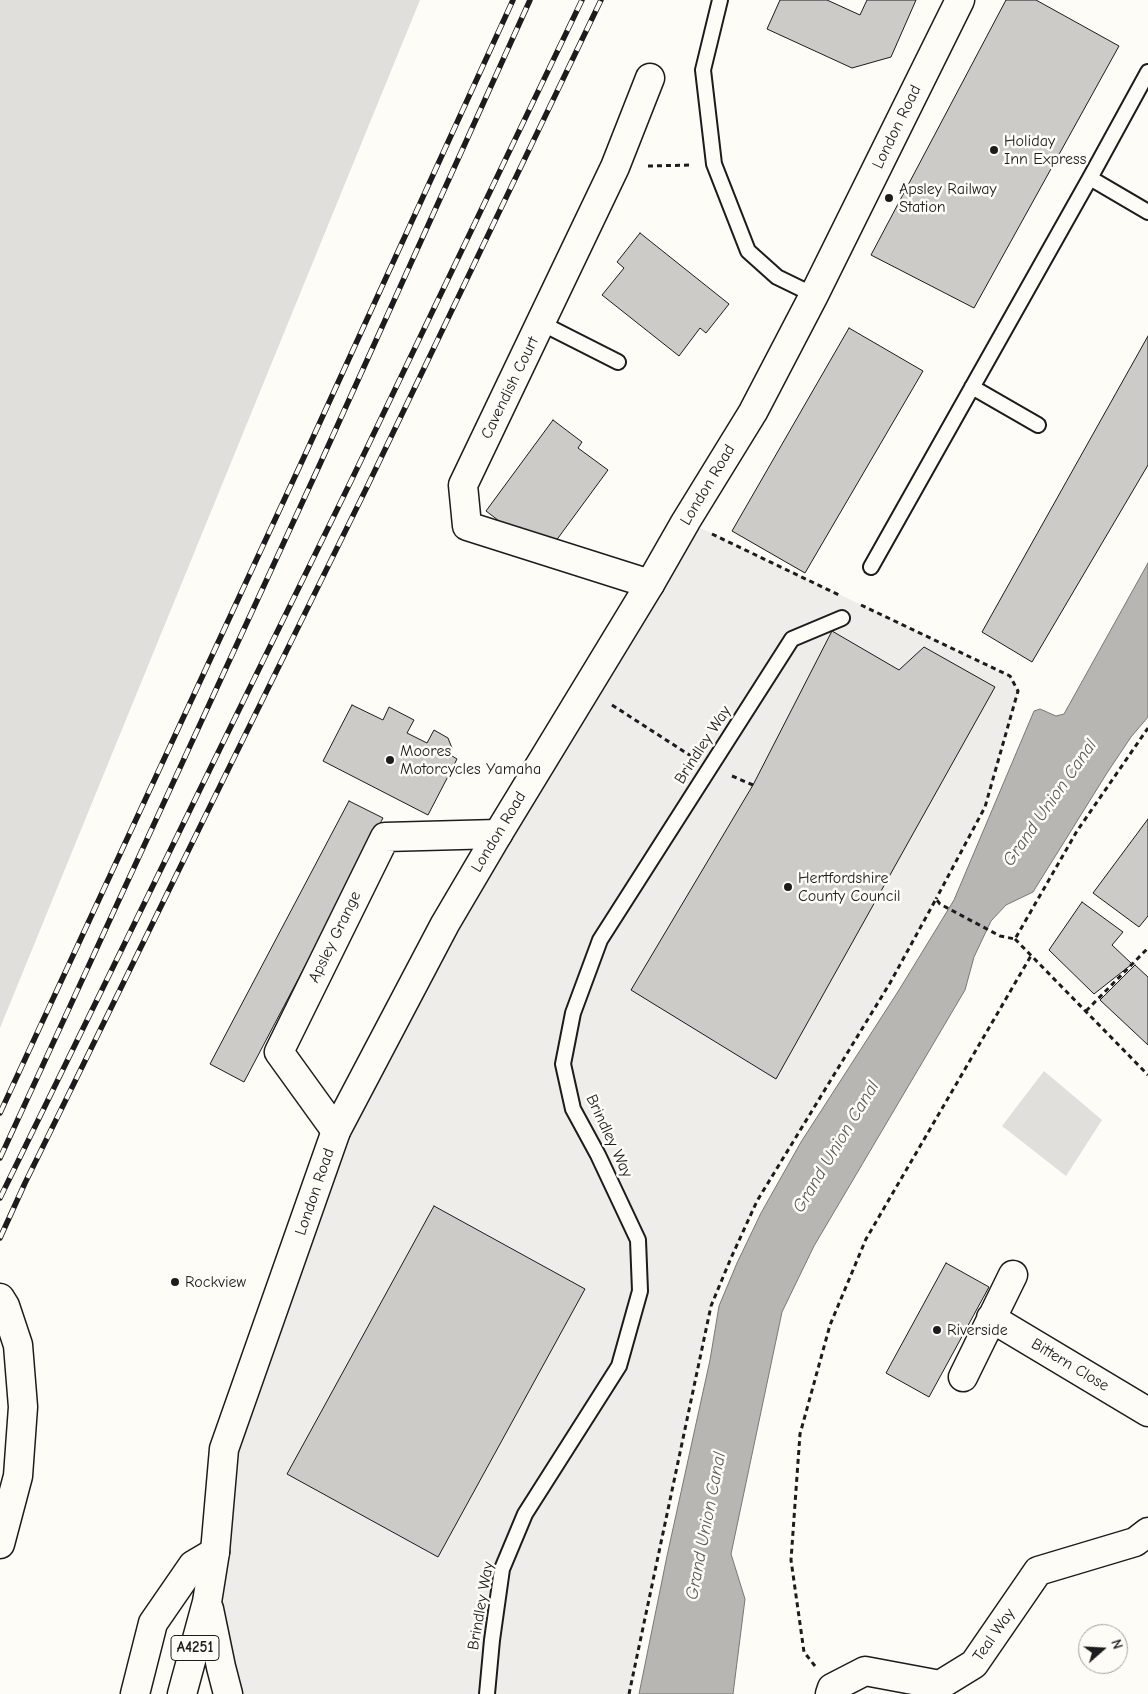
<!DOCTYPE html>
<style>
body{margin:0}
#map{position:relative;width:1148px;height:1694px;overflow:hidden;background:#fdfcf7;font-family:"Comic Neue",sans-serif}
canvas{display:block}
.north{position:absolute;left:1078px;top:1624px;width:50px;height:50px;box-sizing:border-box;background:#fdfcf7;border:1px solid #a3a29f;border-radius:50%;rotate:71deg;font-size:14px;font-weight:700;line-height:20px;text-align:center;color:#1c1c1c}
.north::after{content:'';display:block;margin:auto;width:18px;height:22px;background:#1c1c1c;clip-path:polygon(50% 0,100% 100%,50% 72%,0 100%)}
</style>
<div id="map">
<canvas width="1148" height="1694"></canvas>
<div class="north">N</div>
</div>
<script>
const c = document.querySelector('canvas').getContext('2d');
c.lineJoin = 'round';
function paint(path, color) { c.fillStyle = color; c.fill(path, 'evenodd'); }
const toPath = rows => new Path2D(rows.map(r => 'M' + r).join(''));
function trace(path, color, width, dash) { c.strokeStyle = color; c.lineWidth = width; c.lineCap = dash ? 'butt' : 'round'; c.setLineDash(dash || []); c.stroke(path); }
function write(font, color, halo, rows, align = 'center') {
  c.font = font + ' "Comic Neue",sans-serif'; c.lineWidth = 5; c.setLineDash([]); c.textBaseline = 'middle'; c.strokeStyle = halo; c.fillStyle = color; for (const [text, x, y, turn = 0] of rows) {
    c.save(); c.translate(x, y); c.rotate((+turn || 0) * Math.PI / 180); c.textAlign = isNaN(turn) ? turn : align; if (halo) c.strokeText(text, 0, 0); c.fillText(text, 0, 0); c.restore();
  }
}
paint(toPath([
 [686,521,1010,676,1018,691,985,807,890,983,757,1201,731,1258,711,1306,629,1694,228,1694,215,1552,224,1449,336,1131]
]), '#eeede9');
paint(toPath([
 [0,0,420,0,0,1028],
 [1044,1071,1102,1120,1066,1176,1002,1126]
]), '#e0dfdb');
const water = toPath([
 [1148,563,1148,717,1131,737,1107,773,1033,892,1006,905,991,921,974,957,965,990,814,1246,782,1312,731,1554,745,1599,733,1694,639,1694,667,1556,710,1360,719,1306,737,1263,761,1213,801,1142,899,990,954,900,1034,711,1040,709,1056,716,1064,714,1148,563]
]);
paint(water, '#b7b6b2');
trace(water, '#797876', 1);
const building = toPath([
 [780,0,827,0,860,15,867,0,916,0,891,57,852,68,767,29,780,0],
 [1006,0,1036,0,1119,46,974,308,871,255,1006,0],
 [640,233,729,304,706,333,700,328,679,356,602,295,624,268,617,262,640,233],
 [849,328,923,371,805,573,732,531,849,328],
 [1148,336,1148,465,1032,662,982,632,1148,336],
 [553,420,582,442,578,448,608,470,550,549,520,527,515,533,486,511,553,420],
 [832,631,899,670,924,647,995,687,776,1079,631,990,753,785,832,631],
 [352,705,383,720,389,707,414,720,407,733,427,743,434,730,448,738,452,748,449,754,457,759,428,815,323,761,352,705],
 [349,801,383,818,244,1082,210,1064,349,801],
 [1148,819,1148,916,1139,927,1093,893,1148,819],
 [1082,902,1123,932,1112,945,1132,964,1094,994,1049,950,1082,902],
 [1135,965,1148,977,1148,1045,1100,1000,1135,965],
 [434,1206,585,1289,438,1557,287,1474,434,1206],
 [946,1263,989,1287,929,1397,886,1373,946,1263]
]);
paint(building, '#cccbc8');
trace(building, '#1c1c1c', 1);
const lane = toPath([
 [720,0,703,70,714,164,748,251,777,277,814,295],
 [1090,178,1148,212],
 [541,323,618,362],
 [972,387,1038,425],
 [871,567,1090,178,1148,72],
 [487,1694,492,1640,502,1569,525,1514,619,1366,640,1291,638,1240,598,1155,573,1109,563,1064,573,1013,600,940,792,639,842,618]
]);
const street = toPath([
 [650,78,615,167,463,485,467,526,650,584],
 [336,1131,279,1052,385,837,498,834],
 [0,1298,5,1306,18,1345,23,1407,18,1476,0,1544],
 [991,1318,1148,1412],
 [963,1377,1013,1275],
 [135,1694,153,1623,193,1565,215,1552],
 [830,1694,832,1688,865,1671,940,1685,974,1664,1038,1571,1135,1542,1148,1532]
]);
const primary = toPath([
 [209,1609,221,1667,228,1694],
 [182,1694,207,1602,215,1552,224,1449,336,1131,445,924,498,834,650,584,686,521,753,412,814,295,960,0]
]);
trace(lane, '#1c1c1c', 18);
trace(street, '#1c1c1c', 31);
trace(primary, '#1c1c1c', 31);
trace(toPath([
 [648,166,692,165],
 [712,534,839,595],
 [861,605,1010,676,1018,691,985,807,936,899],
 [612,705,691,756],
 [732,776,753,785],
 [1015,939,1148,1075],
 [1086,1011,1148,948],
 [815,1666,804,1652,791,1560,800,1434,830,1325,866,1239,1032,954],
 [629,1694,711,1306,731,1258,757,1201,890,983,936,899,940,904,1000,936,1015,939,1077,831,1148,728]
]), '#1c1c1c', 3, [5, 4]);
trace(lane, '#fdfcf7', 14);
trace(street, '#fdfcf7', 28);
trace(primary, '#fdfcf7', 28);
const rail = toPath([
 [0,1113,304,457,513,0],
 [0,1158,320,464,530,0],
 [0,1198,351,481,582,0],
 [0,1238,25,1183,366,489,601,0]
]);
trace(rail, '#1c1c1c', 5.5);
trace(rail, '#fdfcf7', 4, [11]);
for (const [x, y, r, color] of [
 [994,150,5,"#1c1c1c"],
 [889,198,5,"#1c1c1c"],
 [390,760,5,"#1c1c1c"],
 [788,887,5,"#1c1c1c"],
 [175,1282,5,"#1c1c1c"],
 [937,1330,5,"#1c1c1c"]
]) { const dot = new Path2D(); dot.arc(x, y, r, 0, 2 * Math.PI); c.fillStyle = color; c.fill(dot); trace(dot, '#fdfcf7', 2); }
for (const [x, y, w] of [
 [195,1648,48]
]) { const box = new Path2D(); box.roundRect(x - w / 2, y - 12.5, w, 25, 4); c.fillStyle = '#fdfcf7'; c.fill(box); trace(box, '#1c1c1c', 1); }
write('bold 15px', '#1c1c1c', null, [
 ["A4251",195,1648]
]);
write('16px', '#1c1c1c', '#fdfcf7', [
 ["London Road",897,127,-64],
 ["Cavendish Court",510,388,-64],
 ["London Road",708,485,-59],
 ["Brindley Way",703,745,-57],
 ["London Road",499,832,-59],
 ["Apsley Grange",335,937,-64],
 ["Brindley Way",609,1136,65],
 ["London Road",315,1192,-71],
 ["Bittern Close",1070,1365,31],
 ["Brindley Way",481,1606,-80],
 ["Teal Way",994,1635,-55]
]);
write('16px', '#1c1c1c', '#fdfcf7', [
 ["Holiday",1004,141],
 ["Inn Express",1004,159],
 ["Apsley Railway",899,189],
 ["Station",899,207],
 ["Moores",400,751],
 ["Motorcycles Yamaha",400,769],
 ["Hertfordshire",798,878],
 ["County Council",798,896],
 ["Rockview",185,1282],
 ["Riverside",947,1330]
], 'left');
write('italic 18px', '#5a5a58', '#fdfcf7', [
 ["Grand Union Canal",1050,803,-55],
 ["Grand Union Canal",836,1147,-59],
 ["Grand Union Canal",706,1526,-79]
]);
</script>
